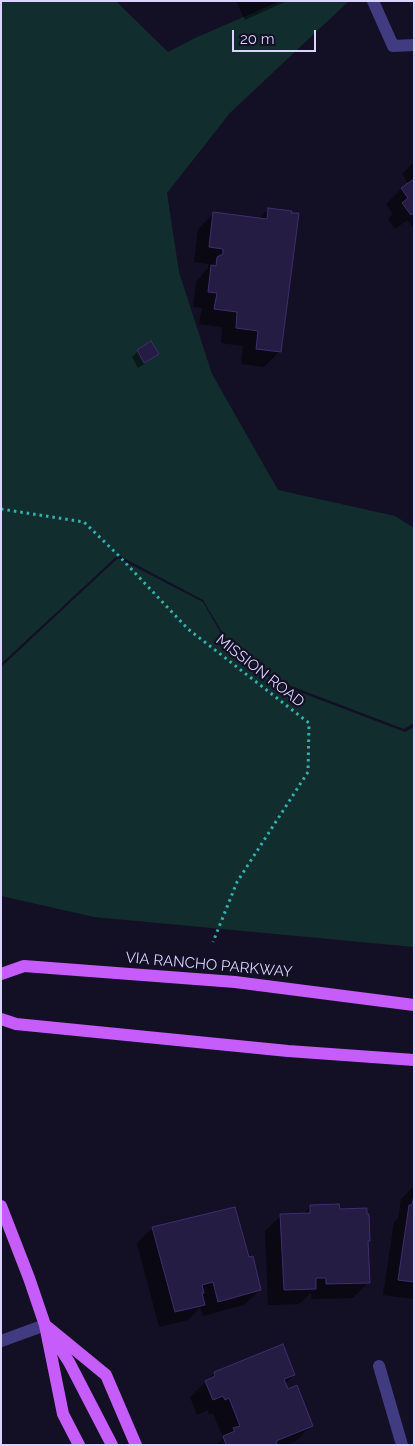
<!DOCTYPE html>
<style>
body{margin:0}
#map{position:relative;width:415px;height:1446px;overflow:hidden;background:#130f24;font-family:Raleway,sans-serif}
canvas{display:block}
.frame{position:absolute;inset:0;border:2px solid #d9d3fe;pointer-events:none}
.scale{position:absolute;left:232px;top:30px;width:84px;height:22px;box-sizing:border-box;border:2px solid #d9d3fe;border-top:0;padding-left:6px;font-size:15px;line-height:18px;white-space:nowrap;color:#d9d3fe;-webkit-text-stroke:4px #130f24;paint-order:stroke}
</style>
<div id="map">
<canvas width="415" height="1446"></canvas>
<div class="frame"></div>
<div class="scale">20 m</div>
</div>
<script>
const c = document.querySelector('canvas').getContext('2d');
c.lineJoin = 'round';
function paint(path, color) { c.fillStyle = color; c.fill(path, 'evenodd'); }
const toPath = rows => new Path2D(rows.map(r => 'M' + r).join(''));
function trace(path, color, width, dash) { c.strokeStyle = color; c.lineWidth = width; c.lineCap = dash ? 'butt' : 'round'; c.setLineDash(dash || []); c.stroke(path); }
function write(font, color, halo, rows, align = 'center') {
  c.font = font + ' Raleway,sans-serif'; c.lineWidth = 4.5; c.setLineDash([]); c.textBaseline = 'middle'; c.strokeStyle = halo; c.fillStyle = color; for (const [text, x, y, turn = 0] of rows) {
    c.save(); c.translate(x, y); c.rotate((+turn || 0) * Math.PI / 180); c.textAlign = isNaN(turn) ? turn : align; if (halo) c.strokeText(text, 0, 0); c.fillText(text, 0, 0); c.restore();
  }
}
paint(toPath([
 [1,1,116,1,168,52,195,38,280,1,349,1,230,113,167,193,179,272,212,374,278,490,395,516,414,528,414,723,404,729,291,686,235,654,203,600,118,555,1,664],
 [118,558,203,602,234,656,289,688,405,732,414,727,414,947,94,917,1,896,1,667]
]), '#122d2d');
paint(toPath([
 [236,1,287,1,245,20],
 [414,162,414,229,407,220,395,229,388,219,393,214,386,204,402,188,409,184,402,174],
 [269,209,279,352,264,367,241,364,243,346,221,343,222,327,199,324,202,308,193,307,196,282,208,268,208,264,194,262,198,229,214,213,259,219],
 [151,343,157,353,151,359,138,368,132,357,138,351],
 [414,1186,414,1299,383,1295,394,1222,398,1219,401,1199],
 [310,1207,339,1211,369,1241,367,1243,368,1282,353,1298,311,1299,311,1293,299,1304,268,1305,265,1231,281,1216,302,1215],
 [153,1228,249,1259,260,1290,244,1305,203,1316,200,1307,188,1320,159,1327,137,1243],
 [214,1374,294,1375,285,1384,287,1391,312,1425,296,1441,287,1445,216,1445,223,1438,213,1413,209,1415,208,1410,197,1415,190,1397]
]), '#0007');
const building = toPath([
 [414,179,414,213,411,215,402,203,408,198,401,188,414,179],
 [268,208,292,211,291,213,299,213,281,352,256,349,258,331,236,328,237,312,214,309,217,293,208,292,211,265,216,266,217,257,223,254,223,249,209,247,213,212,267,219,268,208],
 [151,341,159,354,144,363,137,350,151,341],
 [414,1195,414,1282,398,1280,409,1205,412,1205,414,1195],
 [339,1204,340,1209,367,1208,367,1214,369,1214,370,1241,368,1241,370,1283,326,1284,326,1278,316,1278,316,1289,284,1290,280,1214,310,1213,310,1205,339,1204],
 [235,1207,249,1257,253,1256,261,1290,218,1302,213,1282,202,1285,204,1293,202,1293,205,1305,175,1312,152,1227,235,1207],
 [283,1344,295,1375,284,1379,288,1389,297,1385,313,1426,276,1441,277,1443,273,1445,226,1445,223,1436,235,1431,233,1428,240,1426,229,1398,225,1400,223,1396,213,1400,205,1381,215,1376,214,1372,283,1344]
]);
paint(building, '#251c44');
trace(building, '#3e2e6f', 1);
trace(toPath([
 [1,509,84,522,118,555,188,629,309,723,308,772,237,882,213,942]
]), '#32b2af', 3, [2.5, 4]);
trace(toPath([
 [373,1,393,46,414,45],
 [1,1341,45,1325],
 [379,1366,402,1445]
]), '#413b81', 12);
trace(toPath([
 [1,974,24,966,235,982,414,1005],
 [1,1019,16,1024,288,1051,414,1060],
 [1,1206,29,1278,45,1325,63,1414,79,1445],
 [45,1325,106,1375,136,1445],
 [53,1337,69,1362,112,1445]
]), '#c65dfa', 12);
write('15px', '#d9d3fe', '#130f24', [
 ["MISSION ROAD",260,671,38],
 ["VIA RANCHO PARKWAY",209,965,5]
]);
</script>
